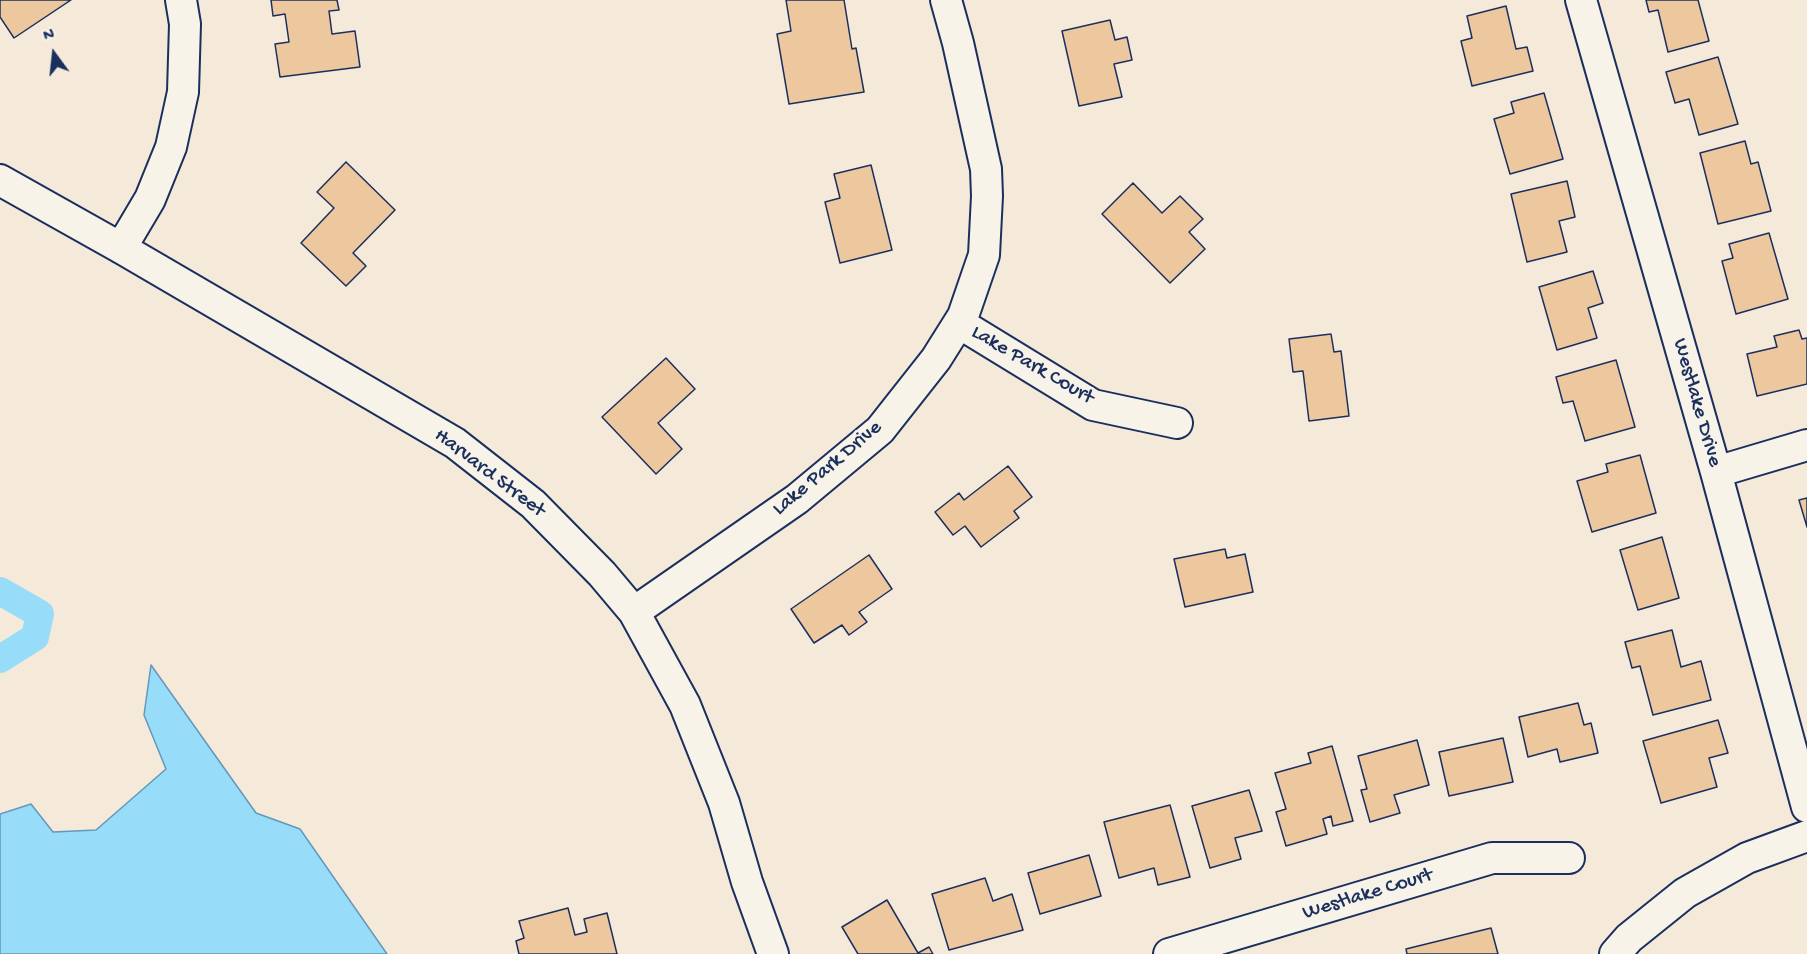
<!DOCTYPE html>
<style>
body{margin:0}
#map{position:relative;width:1807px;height:954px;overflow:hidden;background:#f5ead9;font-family:"Gochi Hand",sans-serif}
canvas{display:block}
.north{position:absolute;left:24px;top:24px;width:60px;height:60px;-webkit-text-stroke:4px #f7f3e8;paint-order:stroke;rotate:345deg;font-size:16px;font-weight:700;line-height:24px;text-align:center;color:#1b2f5e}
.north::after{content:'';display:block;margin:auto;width:21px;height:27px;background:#1b2f5e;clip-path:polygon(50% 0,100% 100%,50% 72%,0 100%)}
</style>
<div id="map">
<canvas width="1807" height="954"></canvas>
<div class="north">N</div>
</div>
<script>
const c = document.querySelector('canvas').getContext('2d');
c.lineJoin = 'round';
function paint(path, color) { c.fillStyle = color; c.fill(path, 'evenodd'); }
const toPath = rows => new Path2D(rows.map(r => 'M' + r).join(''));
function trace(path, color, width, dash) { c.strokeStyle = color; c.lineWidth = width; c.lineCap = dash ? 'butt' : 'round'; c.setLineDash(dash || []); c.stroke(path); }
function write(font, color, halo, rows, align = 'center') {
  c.font = font + ' "Gochi Hand",sans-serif'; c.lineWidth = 5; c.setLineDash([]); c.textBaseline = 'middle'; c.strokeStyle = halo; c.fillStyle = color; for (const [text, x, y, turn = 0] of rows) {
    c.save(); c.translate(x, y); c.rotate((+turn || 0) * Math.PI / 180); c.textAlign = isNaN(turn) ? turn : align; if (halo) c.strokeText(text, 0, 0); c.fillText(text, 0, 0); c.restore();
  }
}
const water = toPath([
 [151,665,256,813,300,829,387,954,0,954,0,814,31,804,53,832,96,830,166,769,144,715,151,665]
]);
paint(water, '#97dcf9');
trace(water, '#6597bb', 1.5);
trace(toPath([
 [0,591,40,614,35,637,0,659]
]), '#97dcf9', 28);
const building = toPath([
 [0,0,71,0,14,38,0,17,0,0],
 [271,0,337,0,339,10,329,11,332,34,355,31,360,67,280,77,275,44,289,42,285,14,273,16,271,0],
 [786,0,844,0,852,49,856,48,864,92,789,104,777,34,791,31,786,0],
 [1646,0,1698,0,1709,41,1668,52,1658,10,1649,12,1646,0],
 [1506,6,1516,49,1527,47,1533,71,1472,86,1461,41,1472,38,1467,16,1506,6],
 [1110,20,1115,40,1127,37,1132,60,1114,64,1122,97,1079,106,1062,31,1110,20],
 [1718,57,1738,124,1699,135,1689,99,1675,103,1666,72,1718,57],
 [1544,93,1563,159,1510,174,1494,119,1514,113,1511,102,1544,93],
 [1745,141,1751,164,1758,162,1771,211,1718,224,1700,153,1745,141],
 [346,162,395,210,353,253,366,266,346,286,301,243,334,208,317,192,346,162],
 [871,165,892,250,840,263,825,202,840,198,834,174,871,165],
 [1567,181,1575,217,1559,221,1567,252,1527,262,1511,194,1567,181],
 [1133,183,1162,213,1180,196,1203,219,1189,232,1205,249,1170,283,1102,214,1133,183],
 [1769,233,1788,299,1736,314,1722,261,1733,258,1729,244,1769,233],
 [1593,271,1603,303,1588,308,1597,338,1557,350,1539,287,1593,271],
 [1799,330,1802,339,1807,338,1807,384,1757,396,1747,354,1777,347,1774,336,1799,330],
 [1331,334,1334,352,1341,351,1349,416,1309,421,1303,371,1293,372,1289,339,1331,334],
 [666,358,695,389,658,423,682,449,656,474,602,417,666,358],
 [1616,360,1635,427,1585,441,1573,401,1563,403,1556,377,1616,360],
 [1640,455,1656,513,1592,532,1577,481,1608,472,1606,464,1640,455],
 [1008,466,1032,497,1014,511,1019,518,981,547,965,526,953,535,935,512,959,493,964,500,1008,466],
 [1807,498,1807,527,1799,500,1807,498],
 [1662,537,1679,598,1638,610,1620,550,1662,537],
 [1225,549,1227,558,1245,554,1253,592,1185,607,1174,559,1225,549],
 [869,555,892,589,859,612,867,622,849,635,842,625,814,643,791,609,869,555],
 [1672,630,1681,667,1701,661,1711,700,1653,715,1640,666,1632,668,1625,642,1672,630],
 [1578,703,1584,725,1591,723,1598,753,1560,762,1557,749,1528,757,1519,717,1578,703],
 [1718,720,1728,753,1709,758,1717,787,1661,803,1643,741,1718,720],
 [1503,738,1513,782,1449,796,1439,752,1503,738],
 [1417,740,1429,785,1394,795,1400,813,1370,822,1361,790,1367,789,1358,756,1417,740],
 [1332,746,1353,821,1333,826,1331,816,1323,819,1327,834,1286,846,1276,812,1286,809,1275,773,1311,763,1308,753,1332,746],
 [1249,790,1262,831,1235,838,1241,859,1210,868,1192,806,1249,790],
 [1170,805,1190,877,1158,885,1154,868,1119,878,1104,822,1170,805],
 [1089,855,1101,896,1040,914,1028,873,1089,855],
 [985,878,993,901,1012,894,1023,930,949,950,932,894,985,878],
 [887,900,918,953,929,947,933,954,858,954,842,927,887,900],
 [568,908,575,935,587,932,584,919,607,913,617,954,519,954,516,941,524,938,519,921,568,908],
 [1491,928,1498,954,1407,954,1406,949,1491,928]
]);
paint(building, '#edc89e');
trace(building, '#1b2f5e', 1.5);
const minor = toPath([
 [1581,0,1716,472,1807,807],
 [0,180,121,248,455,443,533,504,602,574,634,612,685,705,724,803,747,882,773,954],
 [121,248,150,199,171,147,183,92,185,24,181,0],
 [959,323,1093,405,1177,423],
 [1716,472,1807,445],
 [634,612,797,499,880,430,936,359,963,316,984,255,987,196,986,169,958,43,946,0],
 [1169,954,1492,858,1569,858],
 [1615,954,1629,938,1685,893,1747,858,1807,836]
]);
trace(minor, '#1b2f5e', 34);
trace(minor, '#f7f3e8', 30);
write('21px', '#1b2f5e', '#f7f3e8', [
 ["Lake Park Court",1032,366,30],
 ["Westlake Drive",1696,403,74],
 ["Lake Park Drive",828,469,-40],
 ["Harvard Street",489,474,37],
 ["Westlake Court",1368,895,-17]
]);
</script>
